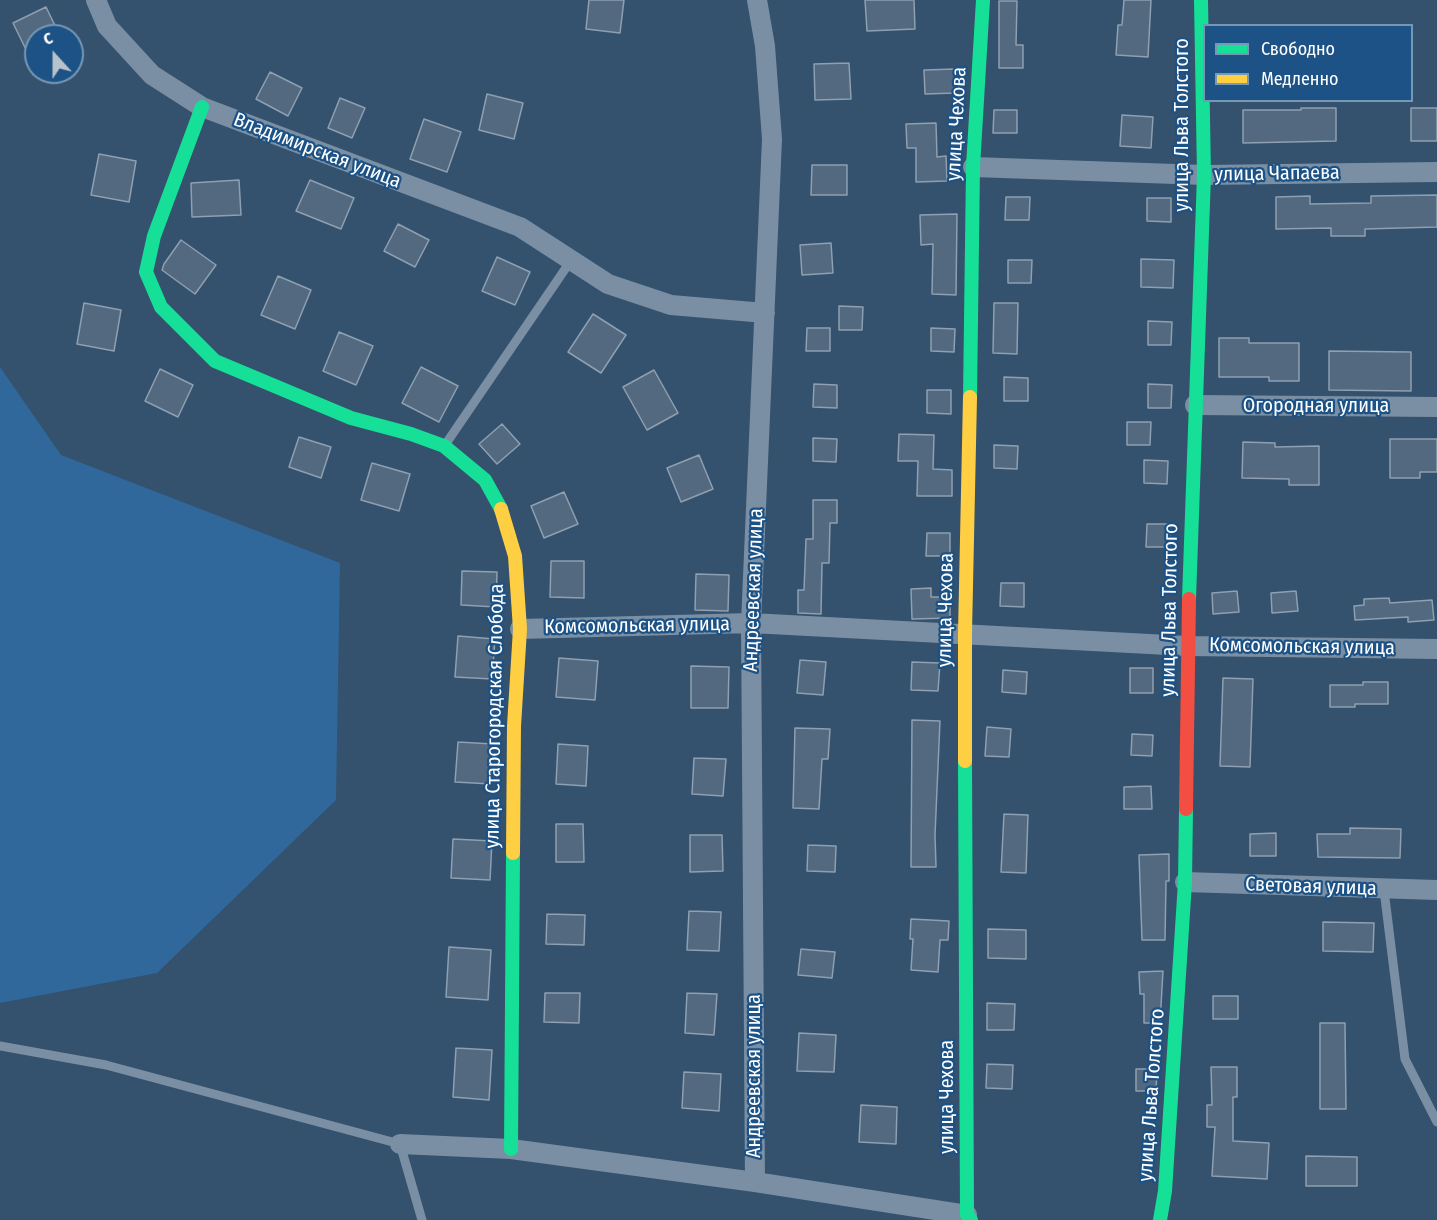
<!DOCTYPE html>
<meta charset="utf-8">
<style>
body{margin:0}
#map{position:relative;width:1437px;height:1220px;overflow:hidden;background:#34516d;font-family:"Fira Sans Condensed",sans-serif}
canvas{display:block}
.legend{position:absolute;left:1203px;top:24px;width:210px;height:78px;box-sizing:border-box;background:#1c5285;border:2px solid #7797b6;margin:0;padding:8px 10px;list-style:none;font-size:18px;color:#fff}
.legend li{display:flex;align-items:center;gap:12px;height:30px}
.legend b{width:30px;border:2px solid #7797b6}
.north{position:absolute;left:24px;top:24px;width:60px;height:60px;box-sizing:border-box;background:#1c5285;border:2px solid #7797b6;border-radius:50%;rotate:339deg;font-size:16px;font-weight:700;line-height:24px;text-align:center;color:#fff}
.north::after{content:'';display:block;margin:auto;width:21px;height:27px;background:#b8c2cc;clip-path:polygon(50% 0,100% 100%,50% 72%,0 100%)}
</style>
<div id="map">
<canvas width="1437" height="1220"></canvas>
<ul class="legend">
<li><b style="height:8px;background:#16e098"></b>Свободно</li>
<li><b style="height:8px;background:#ffcf43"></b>Медленно</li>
</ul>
<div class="north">С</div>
</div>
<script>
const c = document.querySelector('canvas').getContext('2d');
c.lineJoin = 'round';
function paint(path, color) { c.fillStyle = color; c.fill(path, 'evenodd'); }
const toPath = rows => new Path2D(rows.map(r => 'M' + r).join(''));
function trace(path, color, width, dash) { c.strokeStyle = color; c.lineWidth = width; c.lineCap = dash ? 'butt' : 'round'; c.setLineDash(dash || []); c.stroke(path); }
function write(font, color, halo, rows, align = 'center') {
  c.font = font + ' "Fira Sans Condensed",sans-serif'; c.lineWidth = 4.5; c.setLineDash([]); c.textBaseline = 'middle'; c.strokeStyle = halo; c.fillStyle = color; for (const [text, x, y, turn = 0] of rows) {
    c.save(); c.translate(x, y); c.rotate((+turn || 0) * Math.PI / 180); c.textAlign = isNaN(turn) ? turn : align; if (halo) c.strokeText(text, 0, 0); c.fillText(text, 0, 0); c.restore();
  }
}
paint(toPath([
 [0,367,61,455,340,563,336,800,157,973,0,1003]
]), '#30689b');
const building = toPath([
 [589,0,624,0,620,33,586,29,589,0],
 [865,0,914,0,915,29,867,31,865,0],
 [1124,0,1151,0,1148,57,1116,55,1118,25,1122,25,1124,0],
 [999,1,1017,1,1016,45,1023,45,1023,68,999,68,999,1],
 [46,7,60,36,36,36,36,70,13,23,46,7],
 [849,63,851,99,815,100,814,64,849,63],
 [955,69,955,93,925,94,924,70,955,69],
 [270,72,302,88,288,116,256,99,270,72],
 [487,94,523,103,514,139,479,130,487,94],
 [340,98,365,108,352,138,328,128,340,98],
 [1301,108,1336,108,1336,141,1243,143,1243,110,1301,110,1301,108],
 [1411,108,1437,108,1437,141,1411,141,1411,108],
 [994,110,1017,110,1017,133,993,133,994,110],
 [1122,115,1153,117,1151,148,1120,146,1122,115],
 [424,119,461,132,447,172,410,159,424,119],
 [936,123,937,157,946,156,947,181,916,182,916,148,907,148,906,124,936,123],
 [99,154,136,161,129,202,91,195,99,154],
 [812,165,847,165,847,195,811,195,812,165],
 [239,180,241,215,192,217,191,183,239,180],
 [310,180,354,198,341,229,296,211,310,180],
 [1437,195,1437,227,1365,229,1365,236,1331,236,1331,228,1276,229,1276,197,1310,196,1310,204,1371,203,1371,196,1437,195],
 [1006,197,1030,197,1029,220,1005,220,1006,197],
 [1147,198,1171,198,1171,222,1147,221,1147,198],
 [957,214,956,295,932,294,933,244,921,245,920,215,957,214],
 [398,224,429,240,415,267,384,251,398,224],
 [181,240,216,265,195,294,162,270,164,264,181,240],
 [831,243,833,273,802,275,800,245,831,243],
 [497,257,530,272,515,305,482,291,497,257],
 [1141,259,1174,260,1173,288,1141,287,1141,259],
 [1008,260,1032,260,1031,283,1008,283,1008,260],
 [278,276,311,290,295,329,261,315,278,276],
 [84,303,121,310,114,351,77,344,84,303],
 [994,303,1018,303,1017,354,993,353,994,303],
 [839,306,863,307,862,330,839,330,839,306],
 [593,314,626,335,601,373,568,352,593,314],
 [1148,321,1172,322,1171,345,1148,345,1148,321],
 [807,328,830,328,830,351,806,351,807,328],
 [931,328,955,329,954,352,931,351,931,328],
 [339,332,373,346,356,385,323,371,339,332],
 [1219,338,1249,338,1249,343,1299,343,1299,381,1269,381,1269,377,1219,377,1219,338],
 [1329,351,1411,352,1411,391,1329,390,1329,351],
 [421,367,458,386,439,422,402,403,421,367],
 [160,369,193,385,178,417,145,401,160,369],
 [654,370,678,413,647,430,623,387,654,370],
 [1004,377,1028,378,1028,401,1004,401,1004,377],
 [814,384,837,385,837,408,813,407,814,384],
 [1148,384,1172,385,1171,408,1148,408,1148,384],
 [927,390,951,390,951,414,927,413,927,390],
 [1127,422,1151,422,1150,445,1127,445,1127,422],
 [502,424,520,444,497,464,479,444,502,424],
 [899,434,934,435,933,469,952,470,952,496,917,496,918,461,898,461,899,434],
 [299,437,331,447,321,478,289,467,299,437],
 [813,438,837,439,836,462,813,461,813,438],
 [1390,439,1437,439,1437,472,1420,472,1420,478,1390,478,1390,439],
 [1243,442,1275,443,1275,447,1319,446,1319,485,1289,485,1289,479,1242,478,1243,442],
 [994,445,1018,446,1017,469,994,468,994,445],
 [699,455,713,489,681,502,667,468,699,455],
 [1144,460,1168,461,1167,484,1144,483,1144,460],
 [372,463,410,474,399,511,361,500,372,463],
 [564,492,578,524,544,538,531,506,564,492],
 [813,500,837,500,837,523,830,523,829,563,822,563,821,614,798,613,798,590,804,590,806,539,813,539,813,500],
 [1147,524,1170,524,1170,547,1146,547,1147,524],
 [927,533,950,533,950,556,926,556,927,533],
 [551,561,584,561,584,598,550,597,551,561],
 [462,571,497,572,496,607,461,605,462,571],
 [696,574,729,575,728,611,695,610,696,574],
 [1001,583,1024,583,1024,607,1000,606,1001,583],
 [931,588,931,597,950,597,950,618,912,619,911,589,931,588],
 [1237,591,1239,612,1213,614,1212,593,1237,591],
 [1296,591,1298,611,1272,613,1271,593,1296,591],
 [1389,598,1390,603,1432,600,1434,620,1408,622,1408,617,1355,620,1354,606,1364,605,1364,599,1389,598],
 [458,636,495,639,492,679,455,677,458,636],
 [559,658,598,661,595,700,556,697,559,658],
 [800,660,826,662,823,695,797,693,800,660],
 [912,662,940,663,938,691,911,690,912,662],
 [691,666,729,667,728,708,691,708,691,666],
 [1130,668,1153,668,1153,693,1130,693,1130,668],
 [1003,670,1027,672,1026,694,1002,692,1003,670],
 [1223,678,1253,679,1250,767,1220,766,1223,678],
 [1363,682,1388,682,1388,704,1355,704,1355,707,1330,707,1330,685,1363,685,1363,682],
 [912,720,940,721,935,835,936,867,911,867,912,720],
 [987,727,1011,729,1009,757,985,756,987,727],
 [795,728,830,729,828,759,822,759,819,809,793,808,795,728],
 [1132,734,1153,735,1152,756,1131,755,1132,734],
 [458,742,493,744,491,784,455,782,458,742],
 [558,744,588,746,586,786,556,784,558,744],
 [694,758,726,759,723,796,692,794,694,758],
 [1151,786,1152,809,1124,809,1124,787,1151,786],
 [1004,814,1028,815,1026,873,1001,872,1004,814],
 [556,824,583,824,584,862,556,862,556,824],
 [1350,828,1401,829,1400,858,1318,857,1317,834,1350,834,1350,828],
 [1276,833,1276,856,1250,856,1250,834,1276,833],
 [690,835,722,835,723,871,690,872,690,835],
 [453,839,492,841,490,880,451,878,453,839],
 [808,845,836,846,835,872,807,871,808,845],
 [1169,854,1169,881,1166,881,1165,940,1142,940,1139,855,1169,854],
 [689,911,721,912,719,951,687,950,689,911],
 [547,914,585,915,584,945,546,944,547,914],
 [911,919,949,921,948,940,940,940,938,972,911,970,913,939,910,939,911,919],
 [1323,922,1374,923,1373,952,1323,951,1323,922],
 [988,929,1026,930,1026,959,988,958,988,929],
 [449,947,491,950,488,1000,446,997,449,947],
 [801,949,835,952,832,978,798,975,801,949],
 [1163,971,1160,1023,1144,1023,1144,994,1140,994,1139,972,1163,971],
 [545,993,580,993,579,1023,544,1022,545,993],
 [687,993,717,994,714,1035,685,1033,687,993],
 [1213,996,1238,996,1238,1019,1213,1019,1213,996],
 [987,1003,1015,1004,1014,1030,987,1030,987,1003],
 [1320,1023,1345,1023,1346,1109,1320,1109,1320,1023],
 [799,1033,836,1035,834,1072,797,1071,799,1033],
 [456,1048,492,1050,489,1100,453,1097,456,1048],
 [987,1064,1013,1065,1012,1089,986,1088,987,1064],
 [1211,1067,1237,1067,1237,1097,1233,1097,1233,1141,1269,1143,1267,1179,1212,1176,1215,1127,1207,1127,1207,1105,1212,1105,1211,1067],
 [1136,1069,1157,1069,1156,1091,1136,1091,1136,1069],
 [684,1072,721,1074,719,1111,682,1108,684,1072],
 [861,1105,897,1107,896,1144,859,1142,861,1105],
 [1306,1156,1357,1157,1357,1186,1306,1186,1306,1156]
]);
paint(building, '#526980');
trace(building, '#8ea0b1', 1.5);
trace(toPath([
 [445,445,572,259],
 [1384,890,1405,1059,1437,1122],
 [0,1046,106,1065,400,1144,422,1220]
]), '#7a8fa3', 9);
trace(toPath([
 [96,0,107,26,152,75,202,107,520,227,608,284,671,305,765,313],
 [973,167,1204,175,1437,172],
 [1195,405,1437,407],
 [520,629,751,623,1187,646,1437,649],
 [1185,882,1437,890],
 [400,1144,511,1149,755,1182,967,1215],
 [755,1182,751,623,772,139,765,46,757,0]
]), '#7a8fa3', 20);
trace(toPath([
 [202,107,154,236,146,272,161,307,215,361,351,418,411,434,444,446,485,480,501,509],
 [970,397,973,167,983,0],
 [1189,599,1204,175,1201,0],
 [965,761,967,1215,971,1220],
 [511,1149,513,853],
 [1160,1220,1165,1191,1185,882,1186,809]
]), '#16e098', 14);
trace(toPath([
 [501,509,515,556,520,629,514,726,513,853],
 [965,761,965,633,970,397]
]), '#ffcf43', 14);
trace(toPath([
 [1186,809,1189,599]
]), '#f24e42', 14);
write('20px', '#fff', '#1c5285', [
 ["улица Чехова",957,124,-87],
 ["улица Льва Толстого",1182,125,-90],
 ["Владимирская улица",317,151,21],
 ["улица Чапаева",1277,174,-1],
 ["Огородная улица",1316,406],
 ["Андреевская улица",754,590,-88],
 ["улица Чехова",946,610,-89],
 ["улица Льва Толстого",1170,610,-89],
 ["Комсомольская улица",637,626,-1],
 ["Комсомольская улица",1302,647,1],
 ["улица Старогородская Слобода",495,716,-89],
 ["Световая улица",1311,887,2],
 ["Андреевская улица",754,1076,-90],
 ["улица Льва Толстого",1152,1095,-86],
 ["улица Чехова",947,1097,-90]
]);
</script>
